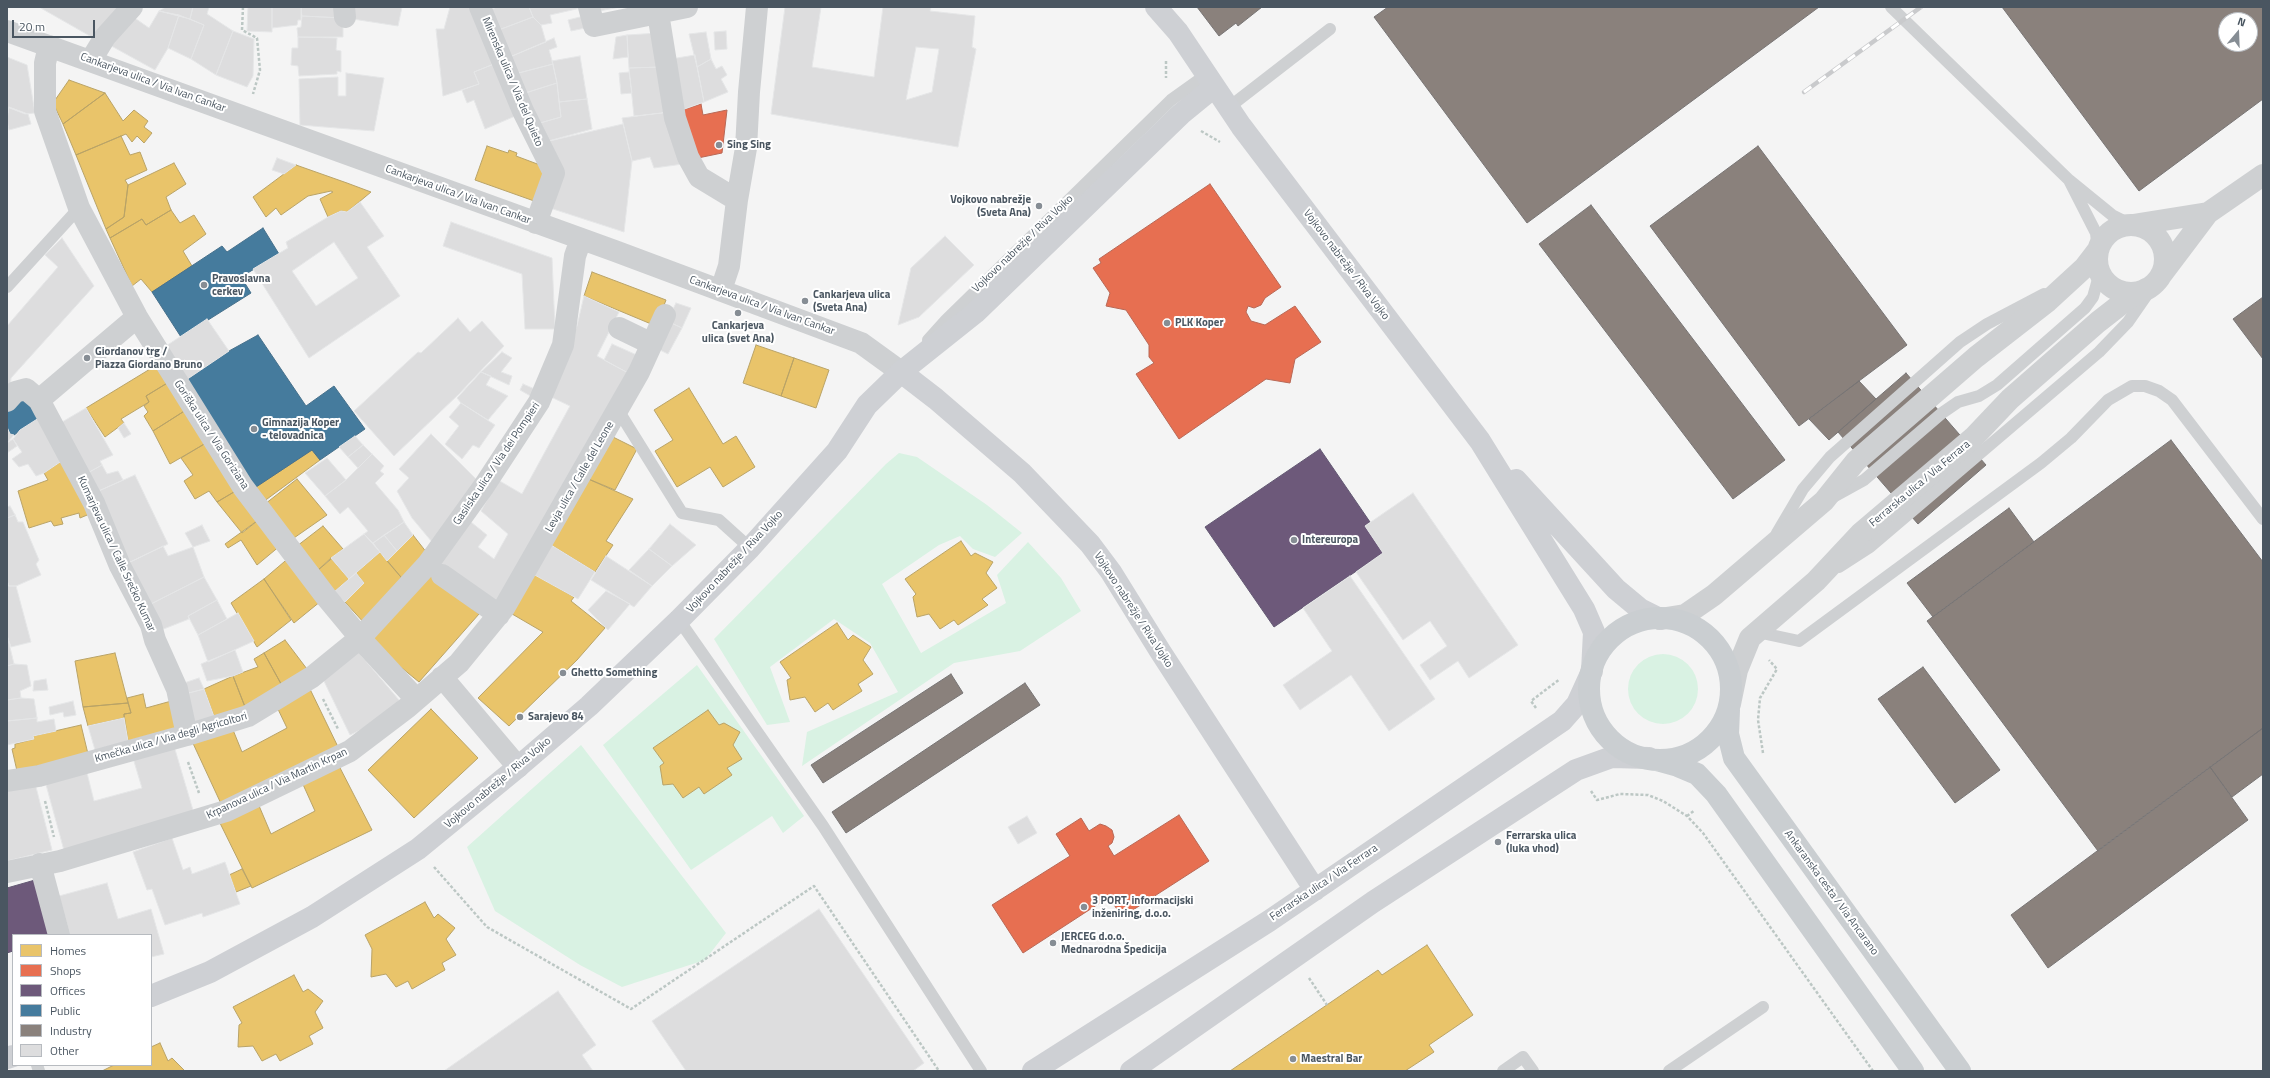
<!DOCTYPE html>
<meta charset="utf-8">
<style>
body{margin:0}
#map{position:relative;width:2270px;height:1078px;overflow:hidden;background:#f4f4f4;font-family:"Titillium Web",sans-serif}
canvas{display:block}
.frame{position:absolute;inset:0;border:8px solid #4a5661;pointer-events:none}
.legend{position:absolute;left:12px;top:934px;width:140px;height:132px;box-sizing:border-box;background:#fff;border:1px solid #b7bbc0;margin:0;padding:5px 7px;list-style:none;font-size:12px;color:#4a5661}
.legend li{display:flex;align-items:center;gap:8px;height:20px}
.legend b{width:20px;border:1px solid #b7bbc0}
.north{position:absolute;left:2218px;top:12px;width:40px;height:40px;box-sizing:border-box;background:#fff;border:1px solid #b7bbc0;border-radius:50%;rotate:19deg;font-size:11px;font-weight:700;line-height:16px;text-align:center;color:#4a5661}
.north::after{content:'';display:block;margin:auto;width:14px;height:18px;background:#868d94;clip-path:polygon(50% 0,100% 100%,50% 72%,0 100%)}
.scale{position:absolute;left:12px;top:20px;width:83px;height:18px;box-sizing:border-box;border:2px solid #4a5661;border-top:0;padding-left:5px;font-size:12px;line-height:14px;white-space:nowrap;color:#4a5661;-webkit-text-stroke:3px #fff;paint-order:stroke}
</style>
<div id="map">
<canvas width="2270" height="1078"></canvas>
<div class="frame"></div>
<ul class="legend">
<li><b style="height:11px;background:#e9c46a"></b>Homes</li>
<li><b style="height:11px;background:#e76f51"></b>Shops</li>
<li><b style="height:11px;background:#6d597a"></b>Offices</li>
<li><b style="height:11px;background:#457b9d"></b>Public</li>
<li><b style="height:11px;background:#8a817c"></b>Industry</li>
<li><b style="height:11px;background:#ddddde"></b>Other</li>
</ul>
<div class="north">N</div>
<div class="scale">20 m</div>
</div>
<script>
const c = document.querySelector('canvas').getContext('2d');
c.lineJoin = 'round';
function paint(path, color) { c.fillStyle = color; c.fill(path, 'evenodd'); }
const toPath = rows => new Path2D(rows.map(r => 'M' + r).join(''));
function trace(path, color, width, dash) { c.strokeStyle = color; c.lineWidth = width; c.lineCap = dash ? 'butt' : 'round'; c.setLineDash(dash || []); c.stroke(path); }
function write(font, color, halo, rows, align = 'center') {
  c.font = font + ' "Titillium Web",sans-serif'; c.lineWidth = 4; c.setLineDash([]); c.textBaseline = 'middle'; c.strokeStyle = halo; c.fillStyle = color; for (const [text, x, y, turn = 0] of rows) {
    c.save(); c.translate(x, y); c.rotate((+turn || 0) * Math.PI / 180); c.textAlign = isNaN(turn) ? turn : align; if (halo) c.strokeText(text, 0, 0); c.fillText(text, 0, 0); c.restore();
  }
}
paint(toPath([
 [899,453,917,457,987,505,1022,533,995,557,973,549,960,536,939,545,882,584,921,653,1006,603,997,575,1028,542,1061,578,1081,611,1020,651,954,663,802,766,807,732,898,692,870,643,834,619,770,667,790,722,767,725,714,639,886,464],
 '1628 689a35 35 0 1 1 70 0a35 35 0 1 1-70 0Z',
 [697,665,804,816,783,833,772,816,691,870,603,745],
 [581,745,726,933,705,960,622,987,580,965,495,911,467,847]
]), '#d9f2e3');
const homes = toPath([
 [69,80,105,93,63,124,53,103,69,80],
 [105,93,123,121,134,110,148,121,144,127,152,133,144,143,137,136,132,142,126,134,76,155,63,124,105,93],
 [121,136,130,155,140,152,147,170,125,180,128,185,124,217,106,229,76,155,121,136],
 [487,146,508,153,509,150,517,153,516,156,548,168,537,202,475,180,487,146],
 [174,163,186,184,166,197,171,210,146,225,142,219,110,238,106,229,124,217,128,185,174,163],
 [296,165,347,183,371,192,347,212,341,211,328,217,320,199,333,192,331,191,308,196,281,215,276,208,266,217,253,197,296,165],
 [171,210,180,223,194,215,206,234,183,251,192,266,152,292,141,279,132,286,110,238,142,219,146,225,171,210],
 [592,272,666,300,656,326,584,296,592,272],
 [756,345,794,358,781,396,743,383,756,345],
 [794,358,829,370,816,408,781,396,794,358],
 [160,363,169,382,146,396,149,402,121,419,124,423,105,437,86,408,160,363],
 [169,382,186,410,153,431,144,416,148,412,144,406,149,402,146,396,169,382],
 [689,388,723,444,736,436,755,467,723,487,710,467,677,487,655,451,673,440,654,410,689,388],
 [186,410,206,443,170,464,153,431,186,410],
 [609,435,637,449,615,490,586,478,609,435],
 [206,443,239,489,217,502,209,491,195,499,184,481,193,475,181,458,206,443],
 [312,450,320,460,263,502,253,489,312,450],
 [66,458,92,513,80,518,79,513,61,518,63,524,54,526,51,521,29,528,18,491,48,480,44,473,66,458],
 [586,478,633,499,606,541,613,545,595,572,551,545,586,478],
 [297,479,327,515,291,540,265,504,297,479],
 [239,489,261,518,242,533,217,502,239,489],
 [261,518,281,545,257,565,241,540,228,548,225,544,261,518],
 [323,526,343,549,317,571,297,546,323,526],
 [413,535,427,553,406,583,387,561,413,535],
 [961,541,971,556,975,553,993,562,986,573,997,588,982,599,988,605,958,625,954,620,940,629,929,614,917,617,913,597,916,594,905,579,961,541],
 [380,552,406,583,366,625,345,602,364,583,356,573,380,552],
 [291,556,321,601,294,623,264,579,291,556],
 [331,558,349,579,334,592,317,571,331,558],
 [426,572,479,614,419,682,369,641,426,572],
 [531,572,574,597,571,601,605,628,577,660,509,726,478,698,543,632,507,611,531,572],
 [264,579,291,620,257,647,231,603,264,579],
 [837,623,848,640,853,635,871,647,863,660,873,674,858,684,862,691,833,710,828,703,815,712,805,697,790,700,787,680,791,678,780,662,837,623],
 [285,640,310,673,285,691,264,653,285,640],
 [115,653,128,703,83,707,75,661,115,653],
 [264,653,285,691,247,712,233,676,258,667,254,659,264,653],
 [233,676,247,712,216,722,204,689,233,676],
 [308,685,340,751,223,808,191,739,231,725,242,752,287,728,276,705,308,685],
 [143,694,146,708,175,700,181,727,128,741,124,714,131,713,127,698,143,694],
 [128,703,131,713,124,714,124,718,88,726,83,707,128,703],
 [431,709,478,758,414,818,368,770,431,709],
 [708,710,719,725,724,723,740,732,733,745,742,759,727,768,732,775,704,794,699,787,683,798,673,784,663,785,660,766,664,763,653,748,708,710],
 [81,725,88,754,17,771,12,749,15,748,15,744,34,739,33,736,81,725],
 [337,762,372,830,252,888,218,819,257,801,271,834,315,811,301,780,337,762],
 [242,869,251,886,236,892,229,875,242,869],
 [425,902,434,918,438,914,455,928,446,939,456,955,442,963,445,970,412,989,408,981,396,987,386,974,371,977,372,949,365,935,425,902],
 [1427,945,1473,1015,1429,1045,1434,1052,1405,1071,1230,1071,1378,970,1382,975,1427,945],
 [294,975,303,992,308,989,323,1001,315,1012,323,1028,309,1036,313,1044,280,1061,276,1054,262,1061,253,1046,238,1047,239,1025,242,1023,233,1007,294,975],
 [160,1043,168,1061,172,1058,185,1071,102,1071,114,1065,151,1065,151,1047,160,1043]
]);
paint(homes, '#e9c46a');
trace(homes, '#b9a367', 1);
const shops = toPath([
 [701,104,703,115,727,110,722,153,693,159,679,111,701,104],
 [1210,184,1281,287,1265,298,1261,305,1254,308,1248,306,1246,312,1251,321,1265,325,1295,306,1321,342,1295,359,1290,383,1266,379,1179,439,1136,374,1154,363,1149,357,1149,345,1126,310,1106,306,1110,293,1093,268,1101,263,1099,259,1210,184],
 [1179,815,1209,861,1122,917,1109,897,1023,953,992,905,1070,856,1056,834,1081,818,1089,831,1100,824,1106,826,1112,830,1114,837,1112,843,1108,846,1114,856,1179,815]
]);
paint(shops, '#e76f51');
trace(shops, '#b86856', 1);
const offices = toPath([
 [1320,449,1370,522,1365,526,1383,553,1274,627,1205,527,1320,449],
 [35,880,49,935,13,935,13,951,7,953,7,888,35,880]
]);
paint(offices, '#6d597a');
trace(offices, '#625872', 1);
const public = toPath([
 [263,228,279,254,241,277,251,293,181,337,152,292,222,246,227,252,263,228],
 [258,335,306,406,334,386,365,429,320,460,312,450,253,489,183,382,229,351,258,335],
 [21,396,42,416,14,435,10,434,7,427,7,408,21,396]
]);
paint(public, '#457b9d');
trace(public, '#46708b', 1);
const industry = toPath([
 [1197,7,1262,7,1238,26,1236,23,1219,36,1197,7],
 [1388,7,1819,7,1527,223,1374,17,1388,7],
 [2002,7,2263,7,2263,99,2139,191,2002,7],
 [2226,20,2250,20,2250,44,2226,44,2226,20],
 [1758,146,1907,345,1799,426,1650,226,1758,146],
 [1591,205,1785,460,1733,499,1539,244,1591,205],
 [2263,297,2263,359,2233,319,2263,297],
 [1906,373,1986,465,1918,524,1838,432,1906,373],
 [1859,381,1876,399,1829,440,1809,419,1859,381],
 [2171,440,2263,562,2263,728,2098,851,1927,621,2171,440],
 [2009,508,2034,542,1933,617,1907,583,2009,508],
 [1923,667,2000,770,1955,803,1878,699,1923,667],
 [951,674,963,693,823,783,811,765,951,674],
 [1025,683,1040,705,846,833,832,812,1025,683],
 [2263,728,2263,774,2232,797,2210,767,2263,728],
 [2210,767,2248,820,2048,968,2011,915,2210,767]
]);
paint(industry, '#8a817c');
trace(industry, '#777474', 1);
const building = toPath([
 [39,7,125,7,97,40,39,7],
 [193,7,209,7,207,14,233,31,216,75,191,59,204,25,190,19,193,7],
 [193,7,190,19,159,11,166,7,193,7],
 [248,7,272,7,272,32,247,31,248,7],
 [272,7,301,7,301,20,298,20,297,25,272,28,272,7],
 [301,7,342,7,343,18,302,16,301,7],
 [346,7,402,7,398,26,346,18,346,7],
 [450,7,470,7,499,62,474,72,479,84,443,96,436,29,444,29,450,7],
 [497,7,529,7,533,17,496,31,487,11,497,7],
 [529,7,585,7,550,15,552,23,541,25,533,17,529,7],
 [593,7,620,7,594,12,593,7],
 [785,7,821,7,812,67,874,77,883,7,931,7,930,11,975,16,972,47,976,49,958,147,771,114,785,7],
 [916,47,939,49,932,92,906,100,916,47],
 [159,11,179,15,168,48,155,70,106,43,129,14,149,28,159,11],
 [179,15,204,25,191,59,168,48,179,15],
 [588,15,590,27,571,31,568,20,588,15],
 [302,16,343,18,343,37,298,37,297,28,301,27,302,16],
 [533,17,541,25,546,42,505,59,496,31,533,17],
 [233,31,254,39,253,76,247,87,216,75,233,31],
 [726,31,727,49,715,50,714,32,726,31],
 [706,32,711,59,697,67,689,34,706,32],
 [659,33,661,67,629,68,627,35,659,33],
 [627,35,628,57,613,59,616,37,627,35],
 [298,37,337,38,336,50,341,51,341,72,337,71,337,74,299,76,298,66,291,65,292,48,298,48,298,37],
 [554,38,557,47,549,50,553,64,511,75,505,59,554,38],
 [695,55,704,102,679,111,671,59,695,55],
 [580,56,587,99,559,102,557,83,552,61,580,56],
 [7,57,27,65,35,113,25,114,7,107,7,57],
 [711,59,716,69,722,66,727,75,721,79,728,92,704,102,697,67,711,59],
 [499,62,520,114,485,129,474,100,467,103,462,90,479,84,474,72,499,62],
 [553,64,557,83,522,94,511,75,553,64],
 [661,67,670,112,634,116,629,68,661,67],
 [629,72,632,93,621,94,619,73,629,72],
 [346,73,384,78,374,131,300,125,299,79,338,77,338,96,346,96,346,73],
 [557,83,561,117,533,125,522,94,557,83],
 [587,99,592,129,541,143,533,125,561,117,559,102,587,99],
 [9,107,28,114,31,124,9,130,7,120,9,107],
 [670,112,683,164,654,168,650,157,632,161,622,118,670,112],
 [623,124,632,161,624,232,550,208,541,143,623,124],
 [277,158,296,165,284,174,272,170,277,158],
 [360,202,384,236,367,247,400,296,309,358,253,269,288,248,286,242,328,217,341,211,347,212,360,202],
 [334,242,358,278,316,306,292,271,334,242],
 [451,222,552,258,555,329,525,329,522,274,443,246,451,222],
 [945,236,974,265,919,317,898,325,911,268,945,236],
 [62,238,94,286,11,378,10,388,7,394,7,326,58,267,45,255,62,238],
 [584,296,619,312,597,356,630,374,500,606,437,562,466,518,487,535,478,547,494,559,508,534,481,511,498,480,522,494,570,406,549,396,577,326,584,296],
 [676,303,691,308,682,328,667,321,676,303],
 [458,318,470,332,482,321,504,346,459,394,394,456,354,411,418,352,421,353,458,318],
 [207,319,229,351,183,382,163,348,207,319],
 [667,321,682,328,668,354,654,347,667,321],
 [612,344,639,356,630,374,604,360,612,344],
 [502,352,512,358,501,372,512,376,509,385,481,372,502,352],
 [481,372,491,376,486,385,508,396,488,420,461,403,457,398,481,372],
 [523,384,537,390,534,398,520,390,523,384],
 [461,403,495,425,479,448,473,445,462,459,445,444,459,426,449,417,461,403],
 [86,408,113,455,100,461,102,465,84,475,57,425,86,408],
 [42,416,66,458,44,473,36,476,28,464,19,467,12,459,22,452,13,439,20,430,42,416],
 [124,423,131,434,124,438,118,428,124,423],
 [7,427,10,434,14,435,7,443,7,427],
 [431,434,480,483,432,542,412,518,397,491,409,478,399,469,431,434],
 [355,436,363,445,348,457,339,447,355,436],
 [13,439,17,446,7,453,7,443,13,439],
 [363,445,372,454,358,468,348,457,363,445],
 [372,454,384,466,380,471,384,474,375,483,398,510,404,522,373,543,364,534,368,531,348,507,340,514,325,496,346,480,372,454],
 [327,458,346,480,325,496,305,473,327,458],
 [102,465,107,474,118,471,123,480,94,493,84,475,102,465],
 [135,475,168,544,124,565,94,493,135,475],
 [1413,493,1518,645,1469,678,1458,661,1430,680,1420,665,1447,646,1430,621,1403,640,1356,572,1383,553,1365,526,1413,493],
 [10,506,15,515,7,518,7,507,10,506],
 [15,515,18,522,23,522,39,560,36,564,41,575,16,586,9,586,7,580,7,518,15,515],
 [404,522,413,535,397,551,384,535,404,522],
 [670,524,696,545,672,566,649,549,670,524],
 [202,525,210,541,193,547,185,533,202,525],
 [364,534,380,552,349,579,331,558,364,534],
 [384,535,397,551,387,561,373,543,384,535],
 [551,545,595,572,578,599,533,574,551,545],
 [163,546,168,556,193,547,204,577,147,606,124,565,163,546],
 [649,549,672,566,652,586,629,570,649,549],
 [606,556,652,586,634,607,591,580,606,556],
 [356,573,364,583,345,602,334,592,356,573],
 [1350,576,1435,699,1389,731,1351,675,1300,710,1283,685,1332,651,1303,608,1350,576],
 [204,577,217,600,188,616,189,619,161,630,147,606,204,577],
 [7,586,16,586,31,642,11,647,7,635,7,586],
 [606,591,630,604,608,630,588,610,606,591],
 [217,600,227,619,198,635,188,616,217,600],
 [238,613,254,641,208,662,198,635,238,613],
 [7,635,14,664,7,666,7,635],
 [354,647,399,700,379,721,350,735,321,675,354,647],
 [235,650,243,672,233,676,207,681,201,664,235,650],
 [14,664,27,665,31,686,20,691,21,698,7,700,7,666,14,664],
 [199,678,204,689,185,694,181,684,199,678],
 [46,679,48,690,33,691,34,681,46,679],
 [204,689,216,722,190,728,185,694,204,689],
 [21,698,34,699,37,718,7,721,7,700,21,698],
 [73,701,76,715,64,717,63,712,50,715,49,707,73,701],
 [37,718,37,722,54,719,56,731,33,736,34,739,7,745,7,721,37,718],
 [124,718,128,741,95,750,88,726,124,718],
 [174,746,195,817,65,854,45,781,86,769,94,801,142,788,133,758,174,746],
 [35,783,52,850,7,861,7,791,35,783],
 [1027,816,1037,833,1018,844,1008,827,1027,816],
 [172,838,183,870,190,867,192,874,225,862,240,904,203,917,202,913,165,925,152,889,147,890,133,852,172,838],
 [107,883,118,919,151,909,164,954,151,957,151,935,70,935,59,896,107,883],
 [819,909,924,1063,913,1071,686,1071,652,1021,819,909],
 [558,991,596,1045,582,1055,593,1071,444,1071,558,991]
]);
paint(building, '#ddddde');
trace(building, '#e5e6e7', 1);
trace(toPath([
 [243,7,242,30,257,38,260,70,253,94],
 [1166,61,1166,78],
 [1201,131,1220,142],
 [323,699,338,729],
 [1536,708,1531,701,1560,679],
 [1763,753,1758,720,1760,698,1777,669,1769,660],
 [188,762,199,793],
 [1591,791,1597,800,1620,794,1648,795,1663,801,1687,816,1703,833,1873,1071],
 [45,801,54,837],
 [1687,816,1695,810],
 [434,867,487,927,631,1009,814,886,939,1071],
 [1309,978,1327,1005]
]), '#bcc7c4', 2.5, [3, 2]);
trace(toPath([
 [1891,7,2069,180],
 [1228,108,1330,29],
 [2098,250,2096,233,2069,180,2112,215,2132,225],
 [7,287,79,208],
 [928,340,946,320,1171,100,1206,75],
 [618,410,682,513,719,520,750,548],
 [1835,496,1864,480,1942,413,1958,402,1979,396,1997,385,2085,308,2093,297,2100,272],
 [1777,533,1803,489,1830,457,1960,342,1987,324,2044,294],
 [1839,567,1870,547,2099,352,2128,322,2155,283],
 [679,620,823,826,981,1071],
 [1757,632,1799,641,2041,463,2071,438,2108,400,2132,386,2145,386,2159,391,2172,400,2263,519],
 [37,1065,39,1071],
 [1503,1071,1523,1057,1533,1071],
 [1669,1071,1763,1007]
]), '#ced0d2', 12);
trace(toPath([
 [344,7,345,17],
 [480,7,523,111,554,173,536,223],
 [589,7,594,26,687,7],
 [657,7,675,118,688,157,699,177,737,200,729,266,721,290],
 [7,31,615,251,861,343,901,372],
 [49,46,45,63,45,111,79,208,137,317,243,487,327,598,366,645,416,699],
 [91,60,105,37,132,7],
 [737,200,746,148,749,92,757,7],
 [2208,213,2263,175],
 [2133,225,2208,213,2162,274],
 '2097 259a34 34 0 1 1 68 0a34 34 0 1 1-68 0Z',
 [619,328,652,344],
 [39,400,94,503,120,566,151,625,155,640,177,689,187,735],
 [7,401,15,392,26,389,39,400,137,317],
 [442,575,499,615],
 [1660,619,1685,615,1714,595,1824,501,1856,461,1976,357,2048,301,2085,267,2098,250],
 [442,677,518,767],
 [1730,704,1737,670,1750,638,1816,581,1860,534,1973,438,2010,399,2098,322,2125,301,2146,289],
 [7,781,39,776,187,735,248,716,312,677,360,638,428,564,484,486,539,402,563,345,575,256,581,239],
 [40,864,59,935],
 [7,872,60,861,226,811,350,751,408,707,459,663,504,608,639,372,665,315]
]), '#ced0d2', 22);
trace(toPath([
 [901,372,936,399,1022,473,1090,544,1111,572,1160,651,1315,890],
 [1516,480,1616,589,1640,609,1660,619],
 [151,996,210,972,312,917,418,849,518,767,589,706,679,620,750,548,837,451,867,405,901,372,975,313,1181,114,1214,87],
 [7,1058,13,1056],
 [1033,1071,1269,921,1562,721,1577,704,1592,671,1594,632,1584,609,1480,441,1241,126,1178,32,1156,7],
 [1131,1071,1373,902,1576,770,1612,757,1649,758]
]), '#ced0d4', 22);
trace(toPath([
 '1589 689a71 71 0 1 1 142 0a71 71 0 1 1-142 0Z',
 [1729,710,1728,734,1734,758,1960,1071],
 [1660,761,1678,766,1697,774,1716,794,1913,1071]
]), '#caced1', 22);
const rail = toPath([
 [1804,92,1921,7]
]);
trace(rail, '#c9cacc', 4.5);
trace(rail, '#fff', 3, [9]);
for (const [x, y, r, color] of [
 [719,145,4,"#868d94"],
 [1039,206,4,"#868d94"],
 [204,285,4,"#868d94"],
 [805,301,4,"#868d94"],
 [738,313,4,"#868d94"],
 [1167,323,4,"#868d94"],
 [87,358,4,"#868d94"],
 [254,429,4,"#868d94"],
 [1294,540,4,"#868d94"],
 [563,673,4,"#868d94"],
 [520,717,4,"#868d94"],
 [1498,842,4,"#868d94"],
 [1084,907,4,"#868d94"],
 [1053,943,4,"#868d94"],
 [1293,1059,4,"#868d94"]
]) { const dot = new Path2D(); dot.arc(x, y, r, 0, 2 * Math.PI); c.fillStyle = color; c.fill(dot); trace(dot, '#fff', 1.5); }
write('11px', '#4a5661', '#fff', [
 ["Mirenska ulica / Via del Quieto",512,82,67],
 ["Cankarjeva ulica / Via Ivan Cankar",153,83,20],
 ["Cankarjeva ulica / Via Ivan Cankar",458,195,20],
 ["Vojkovo nabrežje / Riva Vojko",1023,244,-44],
 ["Vojkovo nabrežje / Riva Vojko",1346,265,53],
 ["Cankarjeva ulica / Via Ivan Cankar",762,306,20],
 ["Goriška ulica / Via Goriziana",211,435,57],
 ["Gasilska ulica / Via dei Pompieri",497,464,-56],
 ["Levja ulica / Calle del Leone",580,477,-60],
 ["Ferrarska ulica / Via Ferrara",1920,484,-40],
 ["Kumarjeva ulica / Calle Srečko Kumar",116,554,65],
 ["Vojkovo nabrežje / Riva Vojko",735,562,-47],
 ["Vojkovo nabrežje / Riva Vojko",1133,610,57],
 ["Kmečka ulica / Via degli Agricoltori",171,738,-16],
 ["Vojkovo nabrežje / Riva Vojko",498,783,-40],
 ["Krpanova ulica / Via Martin Krpan",277,784,-25],
 ["Ferrarska ulica / Via Ferrara",1324,883,-34],
 ["Ankaranska cesta / Via Ancarano",1831,893,54]
]);
write('bold 11px', '#4a5661', '#fff', [
 ["Sing Sing",727,145],
 ["Vojkovo nabrežje",1031,200,"right"],
 ["(Sveta Ana)",1031,213,"right"],
 ["Pravoslavna",212,279],
 ["cerkev",212,292],
 ["Cankarjeva ulica",813,295],
 ["(Sveta Ana)",813,308],
 ["PLK Koper",1175,323],
 ["Cankarjeva",738,326,"center"],
 ["ulica (svet Ana)",738,339,"center"],
 ["Giordanov trg /",95,352],
 ["Piazza Giordano Bruno",95,365],
 ["Gimnazija Koper",262,423],
 ["- telovadnica",262,436],
 ["Intereuropa",1302,540],
 ["Ghetto Something",571,673],
 ["Sarajevo 84",528,717],
 ["Ferrarska ulica",1506,836],
 ["(luka vhod)",1506,849],
 ["3 PORT, informacijski",1092,901],
 ["inženiring, d.o.o.",1092,914],
 ["JERCEG d.o.o.",1061,937],
 ["Mednarodna Špedicija",1061,950],
 ["Maestral Bar",1301,1059]
], 'left');
</script>
